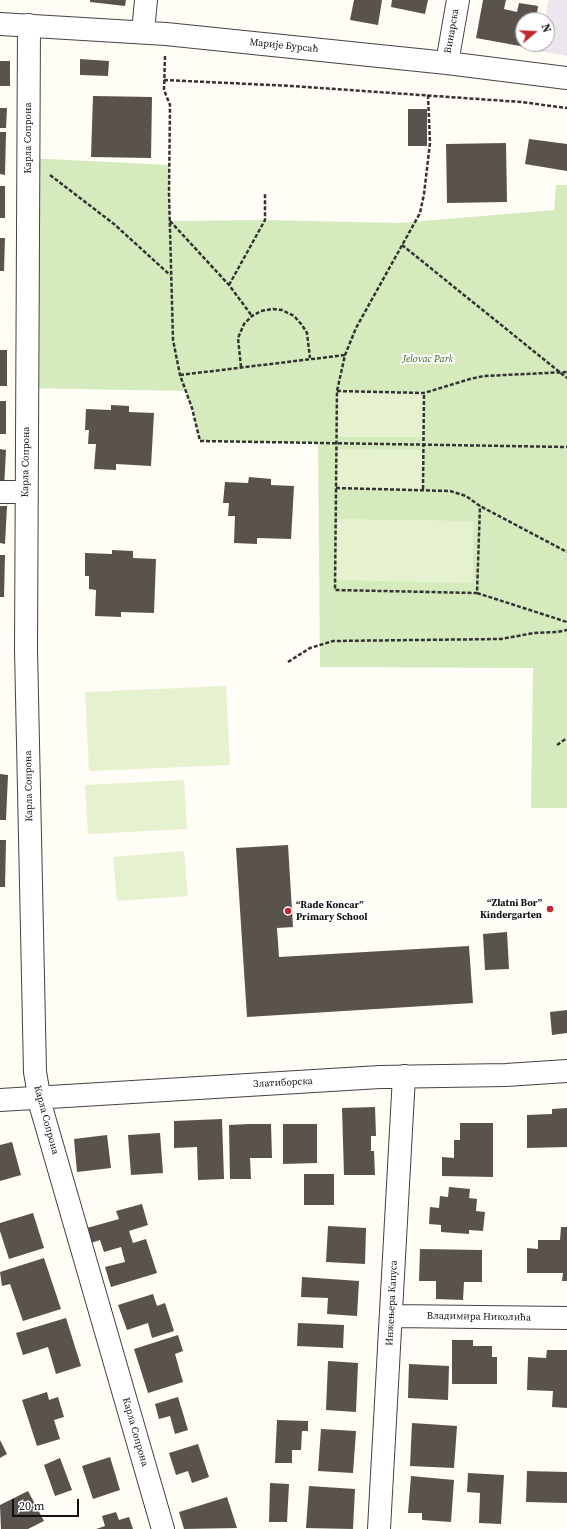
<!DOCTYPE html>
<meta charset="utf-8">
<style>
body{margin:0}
#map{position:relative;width:567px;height:1529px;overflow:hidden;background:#fffdf5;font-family:"Source Serif 4",serif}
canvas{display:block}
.north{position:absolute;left:515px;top:12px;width:40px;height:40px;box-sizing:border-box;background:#fff;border:1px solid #a0a0a0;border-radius:50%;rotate:71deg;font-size:11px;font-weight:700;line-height:16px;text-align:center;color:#111}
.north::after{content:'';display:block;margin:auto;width:14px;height:18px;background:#c4262e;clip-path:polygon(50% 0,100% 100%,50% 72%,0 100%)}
.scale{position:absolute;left:12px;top:1499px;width:67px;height:18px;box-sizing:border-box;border:2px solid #111;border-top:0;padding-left:5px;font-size:12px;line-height:14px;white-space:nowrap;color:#111;-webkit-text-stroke:3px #fff;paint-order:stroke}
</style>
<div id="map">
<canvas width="567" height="1529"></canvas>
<div class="north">N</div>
<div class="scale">20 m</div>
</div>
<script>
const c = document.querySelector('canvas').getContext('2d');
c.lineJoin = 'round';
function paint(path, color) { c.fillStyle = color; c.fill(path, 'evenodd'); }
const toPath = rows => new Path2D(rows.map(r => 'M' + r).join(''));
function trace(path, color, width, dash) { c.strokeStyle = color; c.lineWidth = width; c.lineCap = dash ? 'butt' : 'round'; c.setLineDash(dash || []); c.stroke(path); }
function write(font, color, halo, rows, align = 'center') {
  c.font = font + ' "Source Serif 4",serif'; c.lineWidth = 4; c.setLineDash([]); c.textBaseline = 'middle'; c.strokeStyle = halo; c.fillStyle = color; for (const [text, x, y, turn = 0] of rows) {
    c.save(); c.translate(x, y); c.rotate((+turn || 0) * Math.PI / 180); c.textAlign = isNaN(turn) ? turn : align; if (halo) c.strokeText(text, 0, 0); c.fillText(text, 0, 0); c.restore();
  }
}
paint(toPath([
 [548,0,567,0,567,56,539,51,540,44,547,44,547,20,545,20]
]), '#eee6ef');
paint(toPath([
 [28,158,169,165,170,221,265,220,399,223,554,210,556,185,567,185,567,808,531,808,533,668,320,667,318,443,200,441,192,408,185,391,26,388]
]), '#d5ebbd');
paint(toPath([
 [337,391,424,393,424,437,337,437],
 [337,449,424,450,423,489,337,488],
 [336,519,473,521,473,583,335,580],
 [226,686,230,765,89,771,85,692],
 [184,780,187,829,88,834,85,785],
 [184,851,188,896,117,901,113,857]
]), '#e6f2cf');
paint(toPath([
 [90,0,126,0,125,6,90,2],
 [354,0,382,0,378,25,350,20],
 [392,0,428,0,425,14,391,7],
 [483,0,506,0,504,9,517,12,519,3,538,6,536,20,523,20,523,44,531,44,531,48,476,38],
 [80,59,109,61,108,76,80,75],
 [0,61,10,61,10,86,0,86],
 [93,96,152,97,151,158,91,157],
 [0,108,7,108,6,128,0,128],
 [408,109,427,109,427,146,408,146],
 [0,132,6,132,5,175,0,174],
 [529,139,567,144,567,171,525,164],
 [506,143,507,202,447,203,446,144],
 [0,186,5,186,5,218,0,218],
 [0,238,5,238,4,271,0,271],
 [0,350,7,350,7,386,0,386],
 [0,401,6,401,6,434,0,434],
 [111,405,129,406,129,412,154,413,151,466,116,464,116,470,94,469,96,444,88,444,89,430,85,430,86,409,111,410],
 [0,449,6,450,4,489,0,489],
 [249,477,271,479,271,485,294,486,291,539,257,538,257,544,234,543,235,516,228,516,229,503,223,503,225,482,248,483],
 [0,506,7,506,5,544,0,543],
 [112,550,133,551,133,558,156,559,154,613,121,612,121,617,95,616,96,590,89,589,89,576,85,576,85,553,112,554],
 [0,555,5,555,4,597,0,597],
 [0,774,8,775,6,820,0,820],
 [0,840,6,840,5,887,0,887],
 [288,845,293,927,277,928,279,957,469,946,473,1003,247,1017,236,848],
 [507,932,509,969,485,970,483,934],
 [567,1010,567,1033,552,1035,550,1012],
 [375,1107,376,1136,371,1136,371,1151,374,1151,375,1175,344,1175,342,1108],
 [567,1108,567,1147,527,1148,527,1115,552,1114,552,1109],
 [222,1119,224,1179,198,1180,197,1147,174,1148,174,1121],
 [460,1123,493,1123,493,1177,442,1176,442,1157,454,1158,454,1140,460,1140],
 [249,1124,271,1124,272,1158,250,1158,251,1179,230,1179,229,1125],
 [283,1124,317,1124,317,1163,283,1164],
 [160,1133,163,1173,131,1175,128,1135],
 [107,1135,111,1168,77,1172,74,1139],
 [12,1142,21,1175,0,1181,0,1145],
 [304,1174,334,1174,334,1205,304,1205],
 [449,1187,470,1189,469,1198,477,1199,476,1211,485,1212,483,1231,469,1230,469,1234,441,1232,441,1225,429,1224,430,1207,439,1208,440,1196,448,1197],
 [142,1204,148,1225,129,1231,133,1243,146,1239,157,1273,111,1287,105,1267,125,1262,121,1247,104,1252,100,1240,91,1243,87,1228,119,1219,116,1211],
 [33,1213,44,1248,9,1259,0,1231,0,1223],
 [328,1226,366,1228,365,1264,326,1262],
 [561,1227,567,1227,567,1281,562,1281,563,1273,527,1273,527,1248,538,1249,538,1240,560,1240],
 [420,1249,482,1250,482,1282,464,1282,463,1300,436,1299,436,1281,419,1281],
 [44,1258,61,1309,23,1321,10,1284,2,1286,0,1272],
 [302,1277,359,1281,357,1316,327,1314,328,1298,301,1297],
 [153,1294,157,1306,165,1303,174,1331,152,1338,148,1323,127,1330,118,1305],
 [66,1318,81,1366,56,1374,48,1347,23,1355,16,1333],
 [298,1323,344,1325,343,1348,297,1346],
 [178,1335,183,1351,175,1354,183,1382,148,1393,134,1349],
 [452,1340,473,1340,473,1346,492,1346,492,1357,497,1357,497,1384,452,1384],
 [547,1350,567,1350,567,1408,552,1407,553,1391,527,1390,528,1357,546,1358],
 [328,1361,358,1363,356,1412,326,1410],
 [409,1364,449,1366,448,1400,408,1398],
 [47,1392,49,1400,58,1397,64,1417,54,1420,60,1439,37,1446,22,1400],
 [178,1397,188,1430,175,1434,170,1416,159,1419,155,1404],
 [277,1420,308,1421,308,1431,302,1431,301,1450,292,1450,292,1463,275,1463],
 [412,1423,457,1426,454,1468,410,1466],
 [321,1429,356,1431,353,1473,318,1471],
 [0,1440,7,1454,0,1458],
 [198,1444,209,1477,192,1483,188,1471,176,1475,169,1453],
 [110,1457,120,1490,93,1499,82,1466],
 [60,1458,72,1490,55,1496,44,1465],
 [527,1471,567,1472,567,1503,526,1502],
 [468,1473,504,1475,501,1524,479,1523,480,1493,467,1492],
 [411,1476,454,1480,451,1522,422,1520,422,1513,408,1513],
 [270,1483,289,1484,287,1522,269,1522],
 [309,1486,355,1489,353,1529,306,1528],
 [28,1491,44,1521,28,1529,1,1529,0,1505],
 [227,1497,237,1528,184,1529,179,1512],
 [116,1512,119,1520,129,1517,133,1529,96,1529,105,1526,102,1516]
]), '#5a524d');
const minor = toPath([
 [0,24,166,34,447,63,567,78],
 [29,25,26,649,35,1072,41,1107,163,1529],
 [143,32,146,0],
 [447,63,458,0],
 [0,492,25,492],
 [0,1100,380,1077,506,1075,567,1071],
 [392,1316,567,1318],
 [379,1529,404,1076]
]);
trace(minor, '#444', 24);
trace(toPath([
 [165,56,164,90,170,105,169,193,173,340,180,375,192,408,200,441,567,447],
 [164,80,292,86,521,102,567,108],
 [428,95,430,143,424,194,420,213,356,328,345,355,337,391,335,590,477,593,480,506],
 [50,175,114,224,170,275],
 [170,221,229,285,252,316],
 [402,245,567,378],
 [229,285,265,220,265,193],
 [241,367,238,338,244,324,252,316,261,311,273,309,282,310,294,316,302,325,307,333,310,358],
 [180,375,345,355],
 [337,391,424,393,470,379,484,376,567,372],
 [336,488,450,491,466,496,480,506,567,552],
 [423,489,424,393],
 [477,593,567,622],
 [288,662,310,648,333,641,501,639,534,633,557,632,567,630],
 [557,745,567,738]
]), '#333', 2.5, [4, 2]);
trace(minor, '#fff', 22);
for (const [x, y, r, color] of [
 [550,909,4,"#c4262e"],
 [288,911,4,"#c4262e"]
]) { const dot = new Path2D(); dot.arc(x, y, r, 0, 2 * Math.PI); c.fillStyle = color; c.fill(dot); trace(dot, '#fff', 1.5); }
write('10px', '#111', '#fff', [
 ["Винарска",452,31,-80],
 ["Марије Бурсаћ",284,46,6],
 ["Карла Сопрона",28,138,-90],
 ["Карла Сопрона",26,462,-89],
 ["Карла Сопрона",29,786,-91],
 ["Златиборска",283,1083,-3],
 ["Карла Сопрона",46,1120,75],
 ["Инжењера Капуса",392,1303,-87],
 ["Владимира Николића",479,1317,1],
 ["Карла Сопрона",135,1432,74]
]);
write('italic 10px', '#2f6b1f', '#fff', [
 ["Jelovac Park",428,359]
]);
write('bold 10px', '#111', '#fff', [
 ["“Zlatni Bor”",542,903],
 ["Kindergarten",542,915],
 ["“Rade Koncar”",296,905,"left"],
 ["Primary School",296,917,"left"]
], 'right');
</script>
